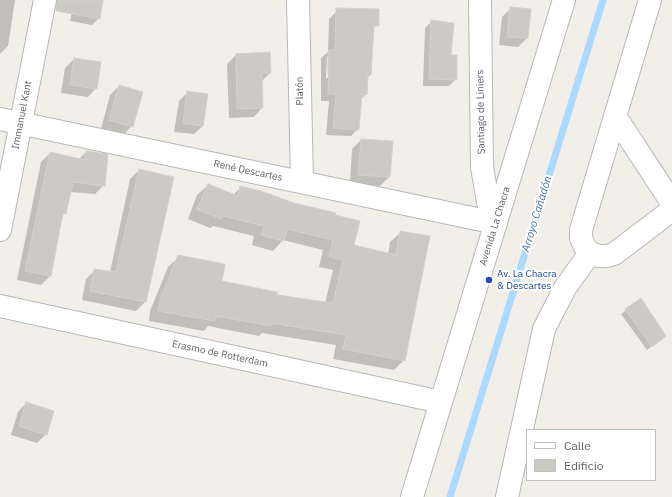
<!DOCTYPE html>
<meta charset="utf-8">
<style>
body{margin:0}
#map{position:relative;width:672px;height:497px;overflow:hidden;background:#f1efe8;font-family:"IBM Plex Sans",sans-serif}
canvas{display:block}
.legend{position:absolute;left:526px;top:429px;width:130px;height:52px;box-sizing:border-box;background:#fff;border:1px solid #bfc1c3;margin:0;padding:5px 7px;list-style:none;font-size:12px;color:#5f6368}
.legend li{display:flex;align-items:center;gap:8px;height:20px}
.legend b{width:20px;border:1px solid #bfc1c3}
</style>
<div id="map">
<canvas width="672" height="497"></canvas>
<ul class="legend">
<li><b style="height:5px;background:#fff"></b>Calle</li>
<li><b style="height:11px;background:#cccac5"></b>Edificio</li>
</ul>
</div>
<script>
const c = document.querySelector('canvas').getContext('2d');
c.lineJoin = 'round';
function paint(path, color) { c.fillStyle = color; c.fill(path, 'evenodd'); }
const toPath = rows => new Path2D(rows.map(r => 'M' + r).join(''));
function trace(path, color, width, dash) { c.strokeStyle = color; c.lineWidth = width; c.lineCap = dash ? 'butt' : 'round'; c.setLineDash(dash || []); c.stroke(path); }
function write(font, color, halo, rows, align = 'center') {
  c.font = font + ' "IBM Plex Sans",sans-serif'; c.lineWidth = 4; c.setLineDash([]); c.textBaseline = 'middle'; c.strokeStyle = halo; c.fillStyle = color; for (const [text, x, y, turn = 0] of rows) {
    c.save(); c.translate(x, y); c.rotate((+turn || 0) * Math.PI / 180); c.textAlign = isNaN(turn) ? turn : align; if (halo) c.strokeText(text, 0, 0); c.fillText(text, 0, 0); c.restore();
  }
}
paint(toPath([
 [0,0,15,0,8,46,0,54],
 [74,0,102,0,99,18,92,25,70,21],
 [511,8,530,10,527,38,518,47,499,45,502,17],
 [336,12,370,75,367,78,366,94,360,100,358,129,351,136,326,135,329,101,321,101,321,58,328,52,329,19],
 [329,54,328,78,326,78,327,57],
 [432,21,450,56,456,79,449,86,423,86,425,28],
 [236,55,270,73,261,82,262,108,254,117,229,118,227,64],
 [74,59,96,88,88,97,61,93,65,68],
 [119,86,132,126,123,135,101,129,110,95],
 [188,92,203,126,194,134,174,132,179,101],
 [361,140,389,177,380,186,350,184,352,149],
 [86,152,104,185,95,194,70,192,65,213,61,217,50,276,41,285,17,280,41,162,50,153,79,159],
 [139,170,173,178,145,302,136,311,82,300,86,279,95,270,110,272,130,179],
 [208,185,233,195,240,188,334,216,353,246,388,254,390,242,401,232,404,360,394,370,333,359,336,345,262,333,259,336,208,326,204,331,149,321,150,311,168,267,179,257,221,282,276,295,325,303,333,270,319,267,323,250,283,240,273,251,252,245,254,236,213,226,210,228,188,219,197,195],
 [641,299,651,313,649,315,660,340,647,350,621,314],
 [26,403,46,434,37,443,11,435,18,412]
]), '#0003');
trace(toPath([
 [450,497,603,0]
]), '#aadaff', 7);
const building = toPath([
 [57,0,103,0,100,19,56,11,57,0],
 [510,7,531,9,528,38,507,37,510,7],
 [336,8,379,9,379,26,374,26,371,75,368,75,367,95,362,94,359,130,333,128,336,94,328,94,329,73,328,73,328,50,335,50,336,8],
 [431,20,454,23,451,55,457,55,457,80,429,79,431,20],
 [270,52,271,73,262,74,263,108,237,109,236,54,270,52],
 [74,58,101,62,97,89,70,85,74,58],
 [119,85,143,92,133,127,109,120,119,85],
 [187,91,208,94,203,126,183,123,187,91],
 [361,139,393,141,390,177,358,175,361,139],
 [86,151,108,154,105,186,73,182,66,214,63,213,51,276,25,271,50,152,85,160,86,151],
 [139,169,174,177,146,302,90,291,94,269,116,272,139,169],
 [208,184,238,196,240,186,261,191,294,203,336,213,335,215,360,221,354,245,396,255,400,231,430,236,405,361,343,349,346,335,271,323,271,326,216,316,215,321,158,311,160,300,178,255,225,264,222,281,277,292,277,295,333,303,343,260,329,257,333,240,287,229,284,241,261,235,264,226,223,216,221,219,197,209,208,184],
 [641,298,666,336,652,347,625,309,641,298],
 [26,402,54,411,47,435,19,426,26,402]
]);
paint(building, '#cccac5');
trace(building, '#d6d1c6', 1);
const minor = toPath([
 [298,0,302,182],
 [480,0,482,167,488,202,496,223],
 [650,0,581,230,581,238,585,247,590,253,599,256,607,256,614,254,672,210],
 [615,116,672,203],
 [0,119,496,223],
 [0,230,45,0],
 [0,306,441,402],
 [412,497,564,0],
 [507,497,544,329,565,288,590,253]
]);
trace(minor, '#b5b8bc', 24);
trace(minor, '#fff', 22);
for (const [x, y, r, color] of [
 [489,280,4,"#1a4fb4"]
]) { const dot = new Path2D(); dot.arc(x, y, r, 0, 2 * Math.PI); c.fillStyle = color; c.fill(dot); trace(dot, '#fff', 1.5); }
write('10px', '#5f6368', '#fff', [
 ["Platón",300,91,-91],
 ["Santiago de Liniers",481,112,-91],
 ["Immanuel Kant",22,115,-79],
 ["René Descartes",248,171,12],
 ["Avenida La Chacra",495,226,-73],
 ["Erasmo de Rotterdam",220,354,12]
]);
write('10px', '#164399', '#fff', [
 ["Av. La Chacra",497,274],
 ["& Descartes",497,286]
], 'left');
write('italic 11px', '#4174aa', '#fff', [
 ["Arroyo Cañadón",537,214,-73]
]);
</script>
